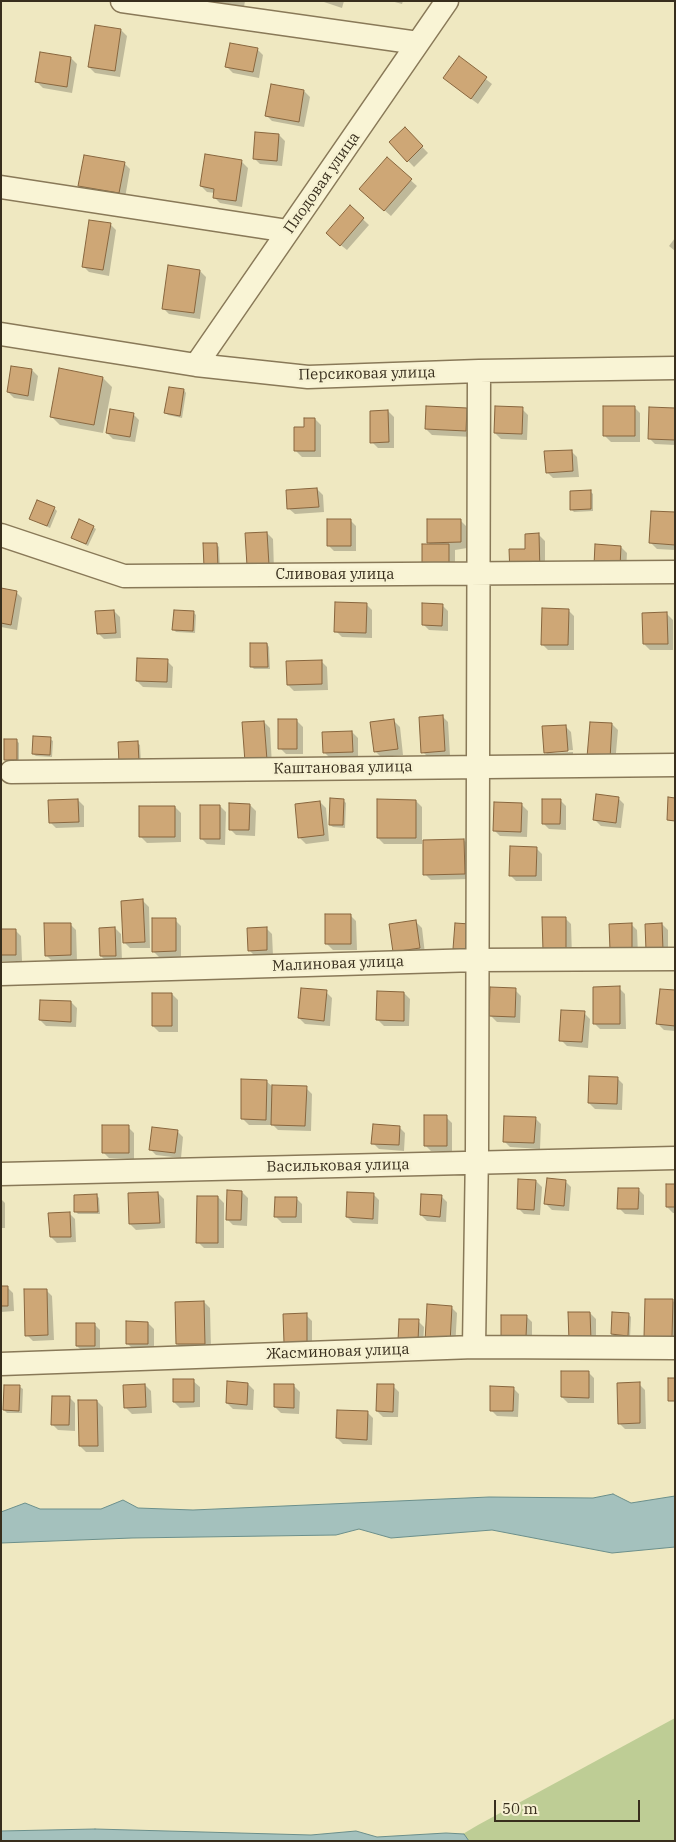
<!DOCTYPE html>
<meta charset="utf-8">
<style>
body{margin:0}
#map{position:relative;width:676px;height:1842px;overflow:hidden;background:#efe8c1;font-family:"IBM Plex Serif",serif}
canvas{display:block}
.frame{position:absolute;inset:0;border:2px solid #382e1d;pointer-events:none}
.scale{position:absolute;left:494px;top:1800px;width:146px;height:22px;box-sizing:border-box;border:2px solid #382e1d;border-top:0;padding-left:6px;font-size:15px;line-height:18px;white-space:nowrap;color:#382e1d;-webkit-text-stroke:4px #f6f1d1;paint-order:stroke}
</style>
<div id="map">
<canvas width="676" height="1842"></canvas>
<div class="frame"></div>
<div class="scale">50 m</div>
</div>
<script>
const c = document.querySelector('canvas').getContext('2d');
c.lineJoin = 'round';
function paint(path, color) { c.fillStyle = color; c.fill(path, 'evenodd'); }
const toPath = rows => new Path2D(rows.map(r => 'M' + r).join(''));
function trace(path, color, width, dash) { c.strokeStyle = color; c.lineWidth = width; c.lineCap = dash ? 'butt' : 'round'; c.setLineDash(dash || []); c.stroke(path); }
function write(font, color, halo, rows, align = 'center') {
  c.font = font + ' "IBM Plex Serif",serif'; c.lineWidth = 5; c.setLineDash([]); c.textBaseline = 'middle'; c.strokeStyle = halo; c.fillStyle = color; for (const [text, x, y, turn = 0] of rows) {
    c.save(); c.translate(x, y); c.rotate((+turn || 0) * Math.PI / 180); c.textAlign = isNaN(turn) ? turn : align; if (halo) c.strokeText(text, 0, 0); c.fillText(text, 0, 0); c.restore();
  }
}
paint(toPath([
 [675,1718,675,1841,451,1841,478,1825]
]), '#becd95');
const water = toPath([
 [613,1494,631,1503,675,1496,675,1547,612,1553,492,1530,391,1538,359,1529,336,1535,132,1538,1,1543,1,1512,25,1503,40,1509,101,1509,123,1500,138,1508,193,1510,489,1497,593,1498,613,1494],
 [95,1829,311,1835,356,1831,377,1837,446,1833,464,1834,469,1841,1,1841,1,1831,95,1829]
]);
paint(water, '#a4c1bd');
trace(water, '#6b8f8b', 1);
paint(toPath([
 [217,1,245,1,244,7,220,5],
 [321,1,344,1,342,8],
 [391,1,403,1,402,4],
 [121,30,127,36,120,77,95,73,89,67],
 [257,49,263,55,259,78,233,73,227,67],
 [71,58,77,64,72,93,43,88,37,82],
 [459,58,492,84,478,104,450,83],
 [304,91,310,97,304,127,272,121,266,115],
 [405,129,428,153,414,167,390,142],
 [279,135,285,141,282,166,260,164,254,158],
 [206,156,242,162,248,168,242,207,220,203,214,197,215,193,207,192,201,186],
 [387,159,417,186,391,216,367,195],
 [124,163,130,169,125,198,86,192,80,186],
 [350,207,369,225,347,250,333,239],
 [110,224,116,230,109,276,89,272,83,266],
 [675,238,675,251,669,246],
 [200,271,206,277,200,319,169,314,163,308],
 [32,370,38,376,34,401,14,398,8,392],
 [103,378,112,387,103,433,60,425,51,416],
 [184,390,186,393,182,418,168,415,166,413],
 [634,407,640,413,640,442,611,442,605,436],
 [467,409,473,415,472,437,432,435,426,429],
 [522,409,528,415,527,440,501,439,495,433],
 [675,409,675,445,655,444,649,438],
 [388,411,394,417,394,448,378,448,372,442],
 [133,414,139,420,135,442,113,439,107,433],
 [315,419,321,425,321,457,302,457,296,451,305,428],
 [571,451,577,457,579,477,553,478,547,472],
 [317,489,323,495,324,512,295,514,288,508],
 [590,491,593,494,593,511,574,512,571,509],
 [54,508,57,511,50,528,31,519],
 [675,513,675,550,657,549,651,543],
 [350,520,356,526,356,551,334,551,328,545],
 [460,520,466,526,467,548,455,550,455,572,428,542],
 [93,527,96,529,88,546,72,538],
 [267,533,273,539,274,570,254,571],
 [539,535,545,541,545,579,526,550],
 [216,544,219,547,220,569,207,569],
 [621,547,627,553,626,572,601,571],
 [1,589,16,592,22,598,17,630,1,627],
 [366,604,372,610,372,638,342,637,336,631],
 [442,605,448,611,448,631,429,630,423,624],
 [568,610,574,616,574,650,548,650,542,644],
 [114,611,120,617,121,638,104,639,98,633],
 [193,612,196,615,195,633,176,632,174,630],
 [667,614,673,620,673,650,650,650,644,644],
 [267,644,269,647,270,669,254,669,252,667],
 [167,661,173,667,172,688,143,687,137,681],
 [321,661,327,667,328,690,294,691,288,685],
 [442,716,448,722,450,756,429,758,423,752],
 [297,721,303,727,303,754,286,754,280,748],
 [394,721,400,727,403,755,381,757,375,751],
 [264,722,270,728,272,766,252,767],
 [612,724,618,730,615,764,595,762],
 [565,726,571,732,573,750,549,751,549,753,573,752,573,757,551,758,545,752],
 [352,732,358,738,358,757,330,758,324,752],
 [50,739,53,741,52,757,36,756,33,754],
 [16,740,19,743,19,762,8,762,5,760],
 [137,743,140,745,141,764,123,765],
 [618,798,624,804,621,828,601,826,595,820],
 [78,800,84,806,84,827,56,828,50,822],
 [343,800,346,803,345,828,333,827,330,825],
 [560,800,566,806,566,830,549,829,543,823],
 [416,801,422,807,422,844,384,844,378,838],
 [320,802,326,808,329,841,306,844,300,838,296,805],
 [250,805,256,811,255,836,236,835,230,829],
 [522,805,528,811,527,837,500,836,494,830],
 [220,806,226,812,225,845,207,844,201,838],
 [175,807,181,813,181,842,147,843,141,837],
 [464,840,470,846,470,879,431,880,425,874],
 [536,848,542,854,542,881,516,881,510,875],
 [143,901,149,907,150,948,130,948,124,942],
 [350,915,356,921,357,950,333,950,327,944],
 [565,918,571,924,572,957,550,957],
 [175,920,181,926,181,957,159,957,153,951],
 [416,922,422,928,425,954,394,951],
 [70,924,76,930,77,961,52,961,46,955],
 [631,924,637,930,638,955,610,925],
 [662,924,668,930,668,956,653,956],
 [115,928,121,934,122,961,107,962,101,956],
 [266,928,272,934,273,956,255,956,249,950],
 [15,930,21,936,22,961,1,961,1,931],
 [619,988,625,994,626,1029,600,1029,594,1023],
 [515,990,521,996,520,1023,497,1022,491,1016],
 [675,991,675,1031,664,1030,658,1024],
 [326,992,332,998,330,1026,305,1024,299,1018],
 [404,993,410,999,409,1026,384,1026,378,1020],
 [172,994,178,1000,178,1032,159,1032,153,1026],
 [71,1002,77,1008,76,1027,46,1026,40,1020],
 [584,1013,590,1019,588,1048,567,1046,561,1040],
 [617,1078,623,1084,622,1110,595,1109,589,1103],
 [266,1081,274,1088,306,1088,312,1094,311,1131,278,1130,273,1125,249,1125,243,1119],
 [446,1117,452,1123,452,1151,431,1151,425,1145],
 [535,1118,541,1124,540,1149,510,1147,504,1141],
 [128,1127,134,1133,134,1159,109,1158,103,1152],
 [399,1127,405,1133,404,1151,379,1149,373,1143],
 [177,1131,183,1137,181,1158,156,1155,150,1149],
 [536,1181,542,1187,540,1215,524,1214,518,1208],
 [565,1181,571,1187,569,1211,552,1210,546,1204],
 [675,1186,675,1213,673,1213,667,1207],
 [638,1189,644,1195,644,1215,625,1214,619,1208],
 [242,1192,248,1198,247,1226,233,1225,227,1219],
 [158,1193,164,1199,165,1228,136,1230,130,1224],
 [373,1194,379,1200,378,1224,353,1223,347,1217],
 [97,1196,99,1198,100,1214,78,1214,76,1212],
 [441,1196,447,1202,446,1222,427,1221,421,1215],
 [218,1197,224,1203,224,1248,204,1248,198,1242],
 [296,1198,302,1204,302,1223,282,1223,276,1217],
 [1,1199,5,1203,5,1228,1,1228],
 [69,1213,75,1219,76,1242,57,1243,51,1237],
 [1,1287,7,1287,13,1293,14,1311,1,1312],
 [46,1290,52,1296,54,1340,33,1341,27,1335],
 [672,1300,675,1303,675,1343,651,1342],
 [204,1302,210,1308,211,1349,183,1350,177,1344],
 [451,1307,457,1313,455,1349,432,1347],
 [590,1313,596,1319,596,1346,576,1346],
 [306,1315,312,1321,312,1348,291,1348],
 [629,1315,631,1317,630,1338,615,1337,612,1334],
 [526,1316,532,1322,532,1343,508,1343],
 [400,1320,418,1321,424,1327,423,1347],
 [148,1323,154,1329,154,1349,133,1349,127,1343],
 [94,1324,100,1330,100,1351,83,1352,77,1346],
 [588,1372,594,1378,594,1403,568,1403,562,1397],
 [193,1381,200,1387,200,1407,180,1408,174,1402],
 [248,1384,254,1390,253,1410,233,1409,227,1403],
 [639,1384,645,1390,646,1429,625,1429,619,1423],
 [145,1385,151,1391,152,1413,132,1414,126,1408],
 [6,1386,20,1387,23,1389,22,1413,7,1413,4,1410],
 [294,1386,300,1392,299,1414,281,1413,275,1407],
 [393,1386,399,1392,398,1417,383,1417,377,1411],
 [513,1388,519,1394,518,1417,497,1416,491,1410],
 [69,1397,75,1403,75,1431,58,1430,52,1424],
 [97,1401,103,1407,104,1452,86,1452,80,1446],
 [367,1412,373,1418,372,1445,343,1444,337,1438]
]), '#0003');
const building = toPath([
 [95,25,121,29,115,71,88,67,95,25],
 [230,43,258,48,253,72,225,67,230,43],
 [40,52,71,57,67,87,35,82,40,52],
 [459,56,487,77,471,99,443,78,459,56],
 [271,84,304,90,299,122,265,116,271,84],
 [405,127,423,146,407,162,389,142,405,127],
 [255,132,279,134,277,161,253,159,255,132],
 [205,154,242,160,236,201,213,198,214,189,200,186,205,154],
 [84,155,125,162,119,193,78,186,84,155],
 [387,157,412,179,384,211,359,189,387,157],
 [350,205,364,218,340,246,326,233,350,205],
 [89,220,111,223,103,270,82,267,89,220],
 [168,265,200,270,194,313,162,309,168,265],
 [11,366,32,369,28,396,7,392,11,366],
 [59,368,103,377,94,425,50,417,59,368],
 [169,387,184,389,180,416,164,413,169,387],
 [426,406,467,408,466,431,425,429,426,406],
 [495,406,523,407,522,434,494,433,495,406],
 [603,406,635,406,635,436,603,436,603,406],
 [649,407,675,408,675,440,648,439,649,407],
 [110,409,134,413,130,437,106,433,110,409],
 [388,410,389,442,370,443,370,411,388,410],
 [304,418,315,418,315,451,294,451,294,427,304,427,304,418],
 [572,450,573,471,546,473,544,451,572,450],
 [317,488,319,507,287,509,286,490,317,488],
 [591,490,591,509,570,510,570,491,591,490],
 [37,500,55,507,47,526,29,519,37,500],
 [651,511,675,512,675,545,649,543,651,511],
 [79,519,94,526,86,544,71,538,79,519],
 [327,519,351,519,351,546,327,546,327,519],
 [427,519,461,519,461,542,427,543,427,519],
 [267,532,269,565,247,566,245,533,267,532],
 [539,533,540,573,510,574,509,549,525,549,525,534,539,533],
 [203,543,217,543,218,567,204,567,203,543],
 [422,544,449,544,449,566,422,567,422,544],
 [595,544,621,546,620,567,594,565,595,544],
 [1,588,17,591,11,625,1,623,1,588],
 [335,602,367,603,366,633,334,632,335,602],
 [422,603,443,604,442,626,422,625,422,603],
 [542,608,569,609,568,645,541,645,542,608],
 [114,610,116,633,97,634,95,611,114,610],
 [174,610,194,611,193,631,172,630,174,610],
 [667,612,668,644,643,644,642,613,667,612],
 [250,643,267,643,268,667,250,667,250,643],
 [137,658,168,659,167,682,136,681,137,658],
 [322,660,322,684,287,685,286,661,322,660],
 [443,715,445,751,421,753,419,717,443,715],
 [278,719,297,719,297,749,278,749,278,719],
 [394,719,398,749,374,752,370,722,394,719],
 [264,721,267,760,245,762,242,722,264,721],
 [590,722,612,723,610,759,587,757,590,722],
 [566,725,568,751,544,753,542,726,566,725],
 [352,731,353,752,323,753,322,732,352,731],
 [33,736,51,737,50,755,32,754,33,736],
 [4,739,17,739,17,760,4,760,4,739],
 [138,741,139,762,119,763,118,742,138,741],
 [596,794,619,797,616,823,593,820,596,794],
 [668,797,675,798,675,821,667,820,668,797],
 [330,798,344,799,343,825,329,825,330,798],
 [78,799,79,822,49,823,48,800,78,799],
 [377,799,416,800,416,838,377,838,377,799],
 [542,799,561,799,560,824,542,824,542,799],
 [320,801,324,835,298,838,295,804,320,801],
 [494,802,522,803,521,832,493,831,494,802],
 [229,803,250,804,249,830,229,830,229,803],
 [200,805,220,805,220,839,200,839,200,805],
 [139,806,175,806,175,837,139,837,139,806],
 [464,839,465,874,423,875,423,840,464,839],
 [510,846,537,847,536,876,509,876,510,846],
 [143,899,145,942,123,943,121,901,143,899],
 [325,914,351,914,351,944,325,944,325,914],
 [542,917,566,917,566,951,543,951,542,917],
 [152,918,176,918,176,951,152,952,152,918],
 [416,920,420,948,393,952,389,924,416,920],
 [44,923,71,923,71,955,45,956,44,923],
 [455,923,470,924,469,950,453,949,455,923],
 [632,923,632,949,610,950,609,924,632,923],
 [662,923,663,950,646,951,645,924,662,923],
 [115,927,116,956,100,956,99,928,115,927],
 [267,927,267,950,248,951,247,928,267,927],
 [1,929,16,929,16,955,1,955,1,929],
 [620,986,620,1024,593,1024,593,987,620,986],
 [490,987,516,988,515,1017,489,1016,490,987],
 [301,988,327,990,324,1021,298,1018,301,988],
 [660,989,675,990,675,1026,656,1024,660,989],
 [377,991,404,992,404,1021,376,1020,377,991],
 [152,993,172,993,172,1026,152,1026,152,993],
 [40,1000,71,1001,71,1022,39,1020,40,1000],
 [561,1010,585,1011,582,1042,559,1041,561,1010],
 [589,1076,618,1077,617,1104,588,1103,589,1076],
 [241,1079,267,1080,266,1120,241,1119,241,1079],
 [272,1085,307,1086,305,1126,271,1125,272,1085],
 [424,1115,447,1115,447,1146,424,1146,424,1115],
 [504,1116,536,1117,534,1143,503,1142,504,1116],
 [373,1124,400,1126,399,1145,371,1144,373,1124],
 [102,1125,129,1125,129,1153,102,1153,102,1125],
 [152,1127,178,1130,175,1153,149,1150,152,1127],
 [547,1178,566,1180,564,1206,544,1204,547,1178],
 [518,1179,536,1180,534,1210,517,1209,518,1179],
 [666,1184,675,1184,675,1207,666,1207,666,1184],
 [618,1188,639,1188,638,1209,617,1209,618,1188],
 [227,1190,242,1191,241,1220,226,1220,227,1190],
 [158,1192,160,1223,129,1224,128,1193,158,1192],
 [347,1192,374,1193,373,1219,346,1217,347,1192],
 [97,1194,98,1212,74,1212,74,1195,97,1194],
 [421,1194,442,1195,440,1217,420,1215,421,1194],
 [197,1196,218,1196,218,1243,196,1243,197,1196],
 [275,1197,297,1197,296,1217,274,1217,275,1197],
 [70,1212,71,1237,50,1237,48,1213,70,1212],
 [1,1286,8,1286,8,1306,1,1306,1,1286],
 [24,1289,47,1289,48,1335,25,1336,24,1289],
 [645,1299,673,1299,672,1337,644,1337,645,1299],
 [204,1301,205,1344,176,1344,175,1302,204,1301],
 [427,1304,452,1306,450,1343,425,1342,427,1304],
 [568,1312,590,1312,591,1340,569,1341,568,1312],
 [612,1312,629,1313,628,1336,611,1334,612,1312],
 [307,1313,307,1342,284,1343,283,1314,307,1313],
 [501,1315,527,1315,526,1337,501,1337,501,1315],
 [399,1319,419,1319,418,1341,398,1341,399,1319],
 [126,1321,148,1322,148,1344,126,1344,126,1321],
 [76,1323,95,1323,95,1346,76,1346,76,1323],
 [561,1371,589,1371,589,1398,561,1397,561,1371],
 [668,1378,675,1378,675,1401,668,1401,668,1378],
 [173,1379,194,1379,194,1402,173,1402,173,1379],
 [227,1381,248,1383,247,1405,226,1403,227,1381],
 [640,1382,640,1423,618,1424,617,1383,640,1382],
 [145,1384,146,1407,124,1408,123,1385,145,1384],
 [274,1384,294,1384,294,1408,274,1407,274,1384],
 [377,1384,394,1384,393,1412,376,1411,377,1384],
 [4,1385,20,1385,19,1411,3,1410,4,1385],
 [490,1386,514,1387,513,1411,490,1411,490,1386],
 [52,1396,70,1396,69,1425,51,1425,52,1396],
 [78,1400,97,1400,98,1446,79,1446,78,1400],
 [337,1410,368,1411,367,1440,336,1438,337,1410]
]);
paint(building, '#cea776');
trace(building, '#88663e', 1);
const minor = toPath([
 [122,1,418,43],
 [1,187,288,231],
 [1,334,196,365,308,377,479,371,675,368],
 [196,365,447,1],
 [1,535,124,576,675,572],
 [11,772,675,765],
 [1,974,477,960,675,959],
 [1,1174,675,1158],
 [474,1347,477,1149,479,371],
 [1,1364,474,1347,675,1348]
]);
trace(minor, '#897958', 25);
trace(minor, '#f9f4d5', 22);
write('15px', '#382e1d', '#f6f1d1', [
 ["Плодовая улица",322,183,-55],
 ["Персиковая улица",367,374,-1],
 ["Сливовая улица",335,575],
 ["Каштановая улица",343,768,-1],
 ["Малиновая улица",338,964,-2],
 ["Васильковая улица",338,1166,-1],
 ["Жасминовая улица",338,1352,-2]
]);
</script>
